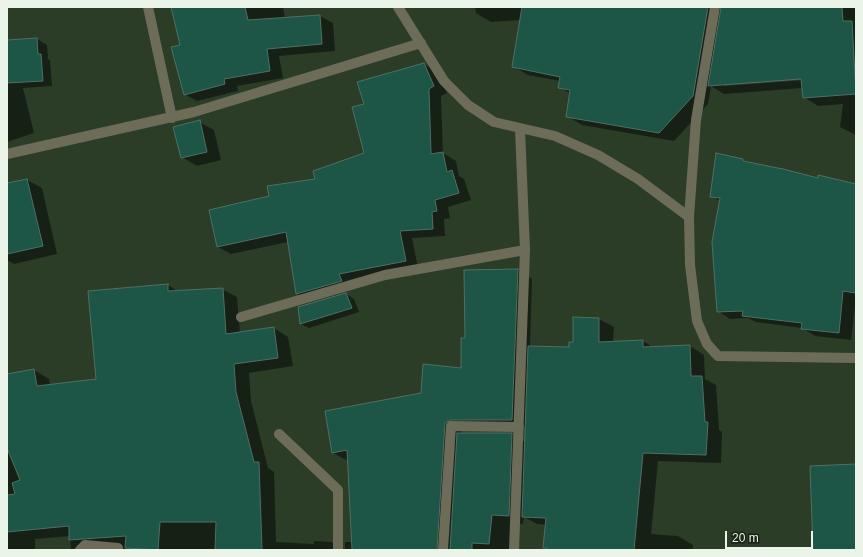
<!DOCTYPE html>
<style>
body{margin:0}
#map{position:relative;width:863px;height:557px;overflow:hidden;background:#2c3d27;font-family:Helvetica,sans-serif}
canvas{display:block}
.frame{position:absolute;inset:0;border:8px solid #eaf5e7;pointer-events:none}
.scale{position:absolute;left:725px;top:531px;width:88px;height:18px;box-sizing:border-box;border:2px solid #eaf5e7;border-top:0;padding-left:5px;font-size:12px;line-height:14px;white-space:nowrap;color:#eaf5e7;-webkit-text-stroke:3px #192117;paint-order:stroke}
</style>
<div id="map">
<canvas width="863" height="557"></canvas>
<div class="frame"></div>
<div class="scale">20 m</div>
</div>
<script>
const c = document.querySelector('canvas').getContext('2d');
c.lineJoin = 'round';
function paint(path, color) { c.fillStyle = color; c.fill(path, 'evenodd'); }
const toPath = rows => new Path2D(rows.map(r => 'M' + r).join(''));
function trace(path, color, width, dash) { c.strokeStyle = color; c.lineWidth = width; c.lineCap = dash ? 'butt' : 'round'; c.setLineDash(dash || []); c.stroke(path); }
paint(toPath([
 [173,7,283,7,285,18,320,16,333,23,335,51,279,56,283,78,237,86,238,91,197,101,184,94,181,46],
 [475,7,856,7,856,135,840,127,843,104,818,106,804,97,803,88,724,94,711,86,708,104,674,141,582,125,567,116,571,94,559,87,560,81,528,75,513,66,521,20,491,22,476,13],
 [806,78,806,80,724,86,724,84],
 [37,39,47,45,48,59,50,60,52,86,23,88,34,133,7,142,7,40],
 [424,64,437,72,447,93,441,96,443,153,456,161,459,176,464,179,471,200,448,207,450,218,444,219,445,236,412,238,418,268,309,301,297,294,288,242,231,254,218,247,210,210,270,197,317,179,365,154,365,105],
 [199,122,214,130,221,160,197,166,182,157],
 [717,154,818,180,856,185,856,298,851,340,815,336,802,328,756,322,748,318,730,319,718,311,720,201,711,196],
 [27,180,42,188,57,254,14,264,7,260,7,184],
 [518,270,532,279,530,347,570,349,574,343,574,318,599,319,614,327,613,342,643,341,654,348,690,346,704,355,705,379,716,385,719,430,722,432,721,463,658,461,651,534,678,536,693,545,693,550,548,550,544,548,546,525,537,524,524,517,523,524,516,523,513,550,124,550,101,547,96,550,71,550,70,536,35,539,35,550,7,550,7,375,34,370,49,379,50,385,97,380,168,285,179,292,222,289,237,297,240,333,274,328,288,337,293,366,249,373,251,401,268,468,274,472,276,542,314,544,314,541,331,542,345,549,345,542,353,542,348,461,333,453,462,369,466,339],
 [467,428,526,428,525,442,512,434,460,434,463,429],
 [346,294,354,299,359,312,309,328,301,324,299,308]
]), '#0007');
const building = toPath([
 [171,7,245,7,248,20,320,15,322,44,267,49,270,71,224,79,225,84,184,95,171,47,180,45,171,7],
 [522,7,708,7,693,96,659,133,566,117,570,90,558,88,560,77,512,67,522,7],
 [721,7,842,7,843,21,852,21,856,94,803,98,801,79,708,86,721,7],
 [37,38,38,54,41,54,43,81,7,83,7,40,37,38],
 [424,63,434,86,429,89,431,154,443,152,447,172,452,170,459,193,435,200,437,211,432,212,433,229,400,231,406,261,339,274,342,281,296,294,286,232,217,247,209,210,269,196,267,186,315,179,313,171,364,153,352,107,364,104,357,82,424,63],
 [200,120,207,152,181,158,173,127,200,120],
 [716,153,743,159,743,161,783,169,818,178,818,175,856,184,856,293,843,291,839,333,801,329,802,323,742,316,743,311,717,312,712,242,720,198,710,197,716,153],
 [27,179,43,246,7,254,7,183,27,179],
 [518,269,512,420,451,420,445,423,437,550,352,550,347,450,332,453,325,411,421,393,423,364,461,368,461,338,465,338,464,270,518,269],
 [168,284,168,291,223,288,226,334,274,327,278,358,234,364,236,392,254,462,259,462,262,550,215,550,216,522,160,522,158,550,125,548,126,536,69,540,69,526,7,532,7,495,15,494,12,483,20,480,7,448,7,374,34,369,37,386,96,379,88,291,168,284],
 [346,293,352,308,300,324,298,307,346,293],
 [573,317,599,318,599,342,643,340,643,347,690,345,691,376,702,376,705,422,708,422,706,455,643,453,634,550,547,550,547,548,543,548,546,518,522,517,528,346,569,347,569,342,573,342,573,317],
 [457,433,512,433,509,516,492,515,489,544,472,543,472,550,450,550,457,433],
 [856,464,856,550,813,550,810,466,856,464]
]);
paint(building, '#1d5546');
trace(building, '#4e7065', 1);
trace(toPath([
 [148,7,172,118],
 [398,7,444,81,468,105,494,122,555,136,598,155,638,179,689,217],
 [715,7,696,120,689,217,690,265,697,321,707,344,718,356,856,358],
 [7,154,194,112,421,43],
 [241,317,385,275,525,250],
 [279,434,338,490,338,550],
 [80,550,85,545,118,548],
 [443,550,451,426,519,427],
 [514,550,525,250,520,129]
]), '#6d6c59', 10);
</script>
